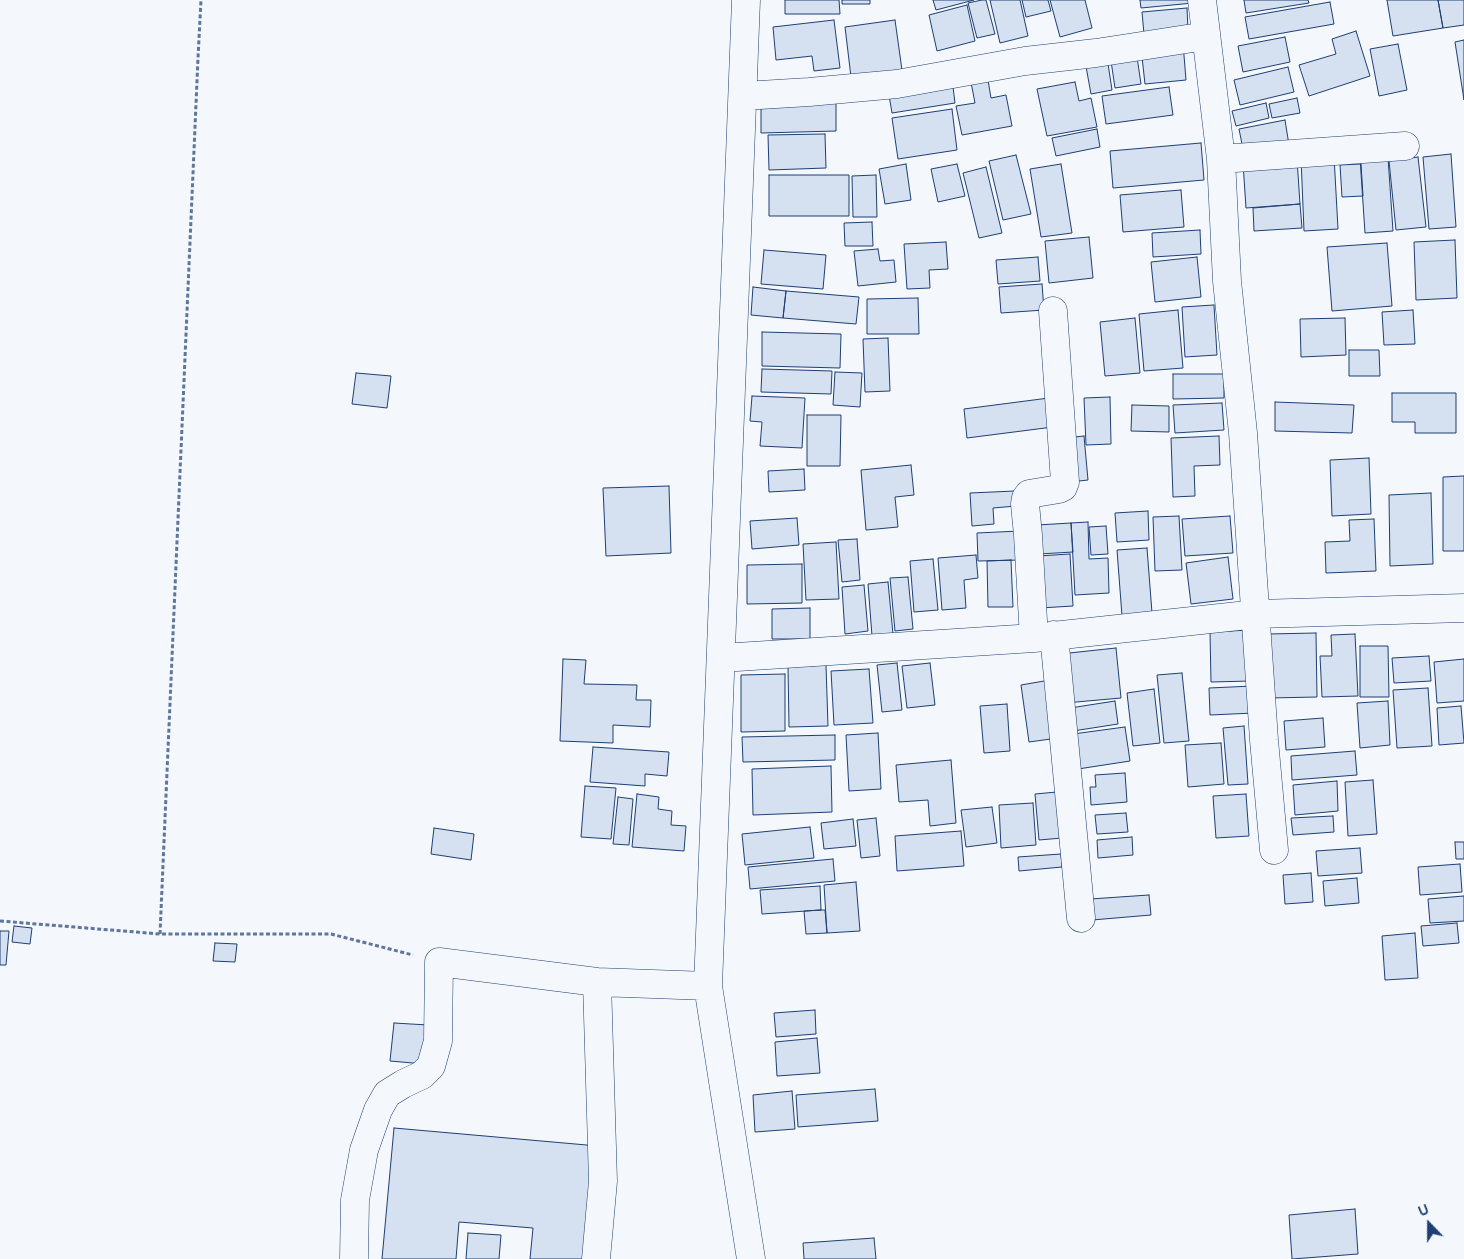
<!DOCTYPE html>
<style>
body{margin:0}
#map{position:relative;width:1464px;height:1259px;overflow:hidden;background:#f4f7fb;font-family:Cabin,sans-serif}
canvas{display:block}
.north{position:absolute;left:1404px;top:1199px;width:50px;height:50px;-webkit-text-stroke:4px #f4f7fb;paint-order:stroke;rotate:338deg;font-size:14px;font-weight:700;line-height:20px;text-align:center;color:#1d3f73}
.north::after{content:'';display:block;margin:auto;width:18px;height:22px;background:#1d3f73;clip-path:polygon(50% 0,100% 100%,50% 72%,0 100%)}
</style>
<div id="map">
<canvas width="1464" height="1259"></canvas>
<div class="north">U</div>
</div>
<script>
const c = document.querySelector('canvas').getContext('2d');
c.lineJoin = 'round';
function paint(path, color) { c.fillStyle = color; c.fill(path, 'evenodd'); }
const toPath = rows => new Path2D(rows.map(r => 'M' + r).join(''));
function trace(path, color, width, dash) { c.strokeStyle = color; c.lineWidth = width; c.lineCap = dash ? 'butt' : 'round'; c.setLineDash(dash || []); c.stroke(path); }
const building = toPath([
 [785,0,839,0,840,14,785,14,785,0],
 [842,0,870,0,870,4,842,4,842,0],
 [933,0,974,0,936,10,933,0],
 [982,0,986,0,995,34,977,38,968,3,982,0],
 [990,0,1020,0,1028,36,1000,43,990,0],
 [1022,0,1048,0,1051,11,1026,17,1022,0],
 [1050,0,1085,0,1092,28,1060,37,1050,0],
 [1140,0,1193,0,1193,3,1141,8,1140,0],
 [1244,0,1308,0,1309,3,1246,13,1244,0],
 [1387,0,1438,0,1443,28,1393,36,1387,0],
 [1438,0,1464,0,1464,25,1443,28,1438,0],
 [1330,2,1334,24,1249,39,1245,17,1330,2],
 [967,5,975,41,937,51,929,15,967,5],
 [1187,8,1188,30,1144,34,1142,12,1187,8],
 [834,20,840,68,814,71,812,56,776,60,773,27,834,20],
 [895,20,902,70,851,77,845,27,895,20],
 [1356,31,1370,76,1309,96,1299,65,1336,54,1332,39,1356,31],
 [1285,37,1290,62,1243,72,1238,46,1285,37],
 [1464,40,1464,100,1455,42,1464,40],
 [1183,43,1186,80,1145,84,1141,48,1183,43],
 [1398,44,1407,90,1379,96,1370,49,1398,44],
 [1136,50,1141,84,1115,88,1110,54,1136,50],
 [1107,57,1112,90,1091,94,1085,61,1107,57],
 [1288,67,1294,92,1240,105,1234,80,1288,67],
 [987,74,991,98,1006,95,1012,126,962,135,956,106,975,103,970,77,987,74],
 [952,79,955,103,892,113,888,89,952,79],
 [1075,82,1079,101,1091,98,1097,127,1047,136,1037,89,1075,82],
 [1169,87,1173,115,1106,124,1102,96,1169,87],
 [836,98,836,131,761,133,761,101,836,98],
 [1297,98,1300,113,1272,118,1269,104,1297,98],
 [1266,103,1269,118,1236,126,1232,111,1266,103],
 [952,109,957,150,898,159,892,118,952,109],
 [1285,120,1289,145,1244,154,1239,129,1285,120],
 [1097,129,1100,147,1056,156,1052,138,1097,129],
 [825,134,826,168,769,170,768,135,825,134],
 [1201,143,1204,180,1113,188,1110,151,1201,143],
 [1451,154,1456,227,1429,229,1423,157,1451,154],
 [1016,155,1031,214,1003,220,989,161,1016,155],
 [1334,156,1338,229,1304,231,1301,158,1334,156],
 [1388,157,1393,231,1365,233,1360,158,1388,157],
 [1418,157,1426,227,1396,230,1389,161,1418,157],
 [1297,159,1300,204,1246,208,1243,163,1297,159],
 [906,164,911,200,885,204,879,169,906,164],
 [957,164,965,196,938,202,931,169,957,164],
 [1061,164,1072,233,1041,237,1030,169,1061,164],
 [1361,164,1363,196,1342,197,1340,165,1361,164],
 [986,167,1002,233,979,238,963,173,986,167],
 [769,175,849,175,849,216,769,216,769,175],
 [876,175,877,217,853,217,852,176,876,175],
 [1181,190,1184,227,1123,232,1120,195,1181,190],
 [1300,204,1302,228,1254,231,1253,208,1300,204],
 [872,222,873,246,845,246,844,223,872,222],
 [1200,230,1201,254,1153,257,1152,233,1200,230],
 [1089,237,1093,278,1049,283,1045,241,1089,237],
 [1455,240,1457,298,1416,300,1414,242,1455,240],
 [946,242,948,269,929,270,930,288,907,289,904,244,946,242],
 [1387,243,1392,306,1332,311,1327,247,1387,243],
 [878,249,880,261,894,260,896,282,858,286,854,251,878,249],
 [764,250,826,255,823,289,761,284,764,250],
 [1038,257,1040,281,998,284,996,260,1038,257],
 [1197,257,1201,297,1155,302,1151,262,1197,257],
 [1042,284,1044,310,1001,313,999,287,1042,284],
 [753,287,786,291,783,318,751,315,753,287],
 [786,291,859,297,856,324,783,318,786,291],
 [918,298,919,334,867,334,867,299,918,298],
 [1214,305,1217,355,1185,357,1182,307,1214,305],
 [1178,310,1183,368,1144,371,1139,314,1178,310],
 [1413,310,1415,344,1384,345,1382,312,1413,310],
 [1135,318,1140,373,1105,376,1100,322,1135,318],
 [1345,318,1346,355,1301,357,1300,319,1345,318],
 [762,332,841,334,840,368,762,366,762,332],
 [888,338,890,391,865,392,863,339,888,338],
 [1349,350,1379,350,1380,376,1349,376,1349,350],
 [762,369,832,371,831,394,761,392,762,369],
 [835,372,862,373,860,407,833,405,835,372],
 [356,373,391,376,387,408,352,404,356,373],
 [1173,374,1224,374,1224,398,1173,399,1173,374],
 [1392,393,1456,393,1456,433,1415,433,1415,422,1392,422,1392,393],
 [752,396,805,398,802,448,760,446,762,422,750,421,752,396],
 [1110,397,1111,444,1086,445,1084,398,1110,397],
 [1049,398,1053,427,967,438,964,409,1049,398],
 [1275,402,1354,405,1352,433,1275,431,1275,402],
 [1222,403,1224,430,1175,433,1173,405,1222,403],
 [1132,405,1169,406,1169,432,1131,431,1132,405],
 [807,415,841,415,840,466,807,466,807,415],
 [1084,436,1088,480,1070,482,1066,438,1084,436],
 [1219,436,1220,465,1194,466,1195,496,1173,497,1171,438,1219,436],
 [1369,458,1371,514,1332,516,1330,460,1369,458],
 [911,465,914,495,895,497,898,527,866,530,861,470,911,465],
 [804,469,805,490,769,492,768,471,804,469],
 [1464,476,1464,551,1443,551,1443,477,1464,476],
 [669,486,671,553,606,556,603,488,669,486],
 [1015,491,1016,506,993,508,994,524,972,526,970,493,1015,491],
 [1431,493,1433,564,1390,566,1389,495,1431,493],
 [1148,511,1149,540,1117,542,1115,513,1148,511],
 [1179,516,1182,570,1155,571,1153,517,1179,516],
 [1230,516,1233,553,1185,556,1182,519,1230,516],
 [797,518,799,545,752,549,750,521,797,518],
 [1374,519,1376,571,1326,573,1325,542,1350,541,1349,520,1374,519],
 [1088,522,1089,559,1108,558,1109,593,1075,595,1071,523,1088,522],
 [1071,523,1073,552,1039,554,1037,525,1071,523],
 [1106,526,1108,554,1091,555,1089,527,1106,526],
 [1020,531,1021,560,978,561,977,533,1020,531],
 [857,539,860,580,842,582,838,540,857,539],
 [836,542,839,599,806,600,803,544,836,542],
 [1147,548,1152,613,1122,616,1117,550,1147,548],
 [1070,554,1073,606,1040,608,1038,556,1070,554],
 [976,555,978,578,964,580,966,608,942,610,938,558,976,555],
 [1228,557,1233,599,1191,604,1186,563,1228,557],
 [933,559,938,610,914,612,910,561,933,559],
 [1011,560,1013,607,988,607,987,561,1011,560],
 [802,564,802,603,747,604,747,565,802,564],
 [908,577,913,629,895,631,890,578,908,577],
 [888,582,893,634,872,636,868,584,888,582],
 [864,585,868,631,845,634,842,587,864,585],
 [810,608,810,639,772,639,772,609,810,608],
 [1250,630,1251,681,1211,682,1210,632,1250,630],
 [1316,633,1317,697,1269,698,1268,634,1316,633],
 [1355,634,1358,696,1322,697,1320,656,1332,656,1331,635,1355,634],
 [1360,646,1388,646,1389,697,1360,697,1360,646],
 [1116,648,1121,698,1065,703,1060,654,1116,648],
 [1429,656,1431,681,1394,683,1392,658,1429,656],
 [563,659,586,660,584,684,637,685,636,700,651,700,650,727,613,725,613,743,560,741,563,659],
 [1464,659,1464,701,1437,703,1434,662,1464,659],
 [897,663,902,710,882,712,877,665,897,663],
 [930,663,935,705,907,708,902,666,930,663],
 [826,665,828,726,789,727,788,667,826,665],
 [869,669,873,723,834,725,831,671,869,669],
 [1182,673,1189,741,1164,743,1157,675,1182,673],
 [785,674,785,731,741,732,741,675,785,674],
 [1050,680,1058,738,1029,742,1021,685,1050,680],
 [1253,686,1254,713,1210,715,1209,688,1253,686],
 [1428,688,1432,746,1397,748,1393,690,1428,688],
 [1154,689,1160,743,1133,746,1127,693,1154,689],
 [1115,701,1118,724,1073,731,1070,708,1115,701],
 [1388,701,1390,745,1360,748,1357,703,1388,701],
 [1007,704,1010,751,984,753,980,706,1007,704],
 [1461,706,1464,743,1439,745,1437,708,1461,706],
 [1323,718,1325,747,1286,750,1284,721,1323,718],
 [1244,726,1248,784,1228,785,1223,728,1244,726],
 [1125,727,1130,761,1078,769,1073,734,1125,727],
 [878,733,881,789,849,791,846,735,878,733],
 [835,735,835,760,743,762,742,737,835,735],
 [1221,743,1224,784,1188,787,1185,745,1221,743],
 [593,747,669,752,667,776,645,774,645,786,590,782,593,747],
 [1355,751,1357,775,1292,780,1291,756,1355,751],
 [951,760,956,823,930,826,928,800,899,802,896,765,951,760],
 [831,766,832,812,753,815,752,769,831,766],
 [1125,773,1127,802,1091,805,1090,787,1096,787,1095,775,1125,773],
 [1373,780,1377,834,1348,836,1345,782,1373,780],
 [1337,781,1338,811,1295,815,1293,785,1337,781],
 [585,786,616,788,611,839,581,837,585,786],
 [1057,792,1062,838,1039,840,1035,794,1057,792],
 [637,794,659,797,658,809,672,811,671,825,686,826,684,851,632,847,637,794],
 [1246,794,1249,836,1216,838,1213,796,1246,794],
 [618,797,633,799,629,845,613,844,618,797],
 [1033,803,1036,845,1001,848,999,805,1033,803],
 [992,807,997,843,966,847,961,810,992,807],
 [1126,813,1128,832,1097,834,1095,815,1126,813],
 [1333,816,1334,832,1293,835,1291,818,1333,816],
 [876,818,880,856,861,858,857,820,876,818],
 [853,819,856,846,824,849,821,823,853,819],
 [810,827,814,858,745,865,742,834,810,827],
 [434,828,474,834,471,860,431,854,434,828],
 [961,831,964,866,897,871,895,836,961,831],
 [1132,837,1133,855,1098,858,1097,840,1132,837],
 [1455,842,1464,842,1464,859,1456,859,1455,842],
 [1360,848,1362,873,1318,876,1316,851,1360,848],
 [1061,854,1062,867,1019,871,1018,857,1061,854],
 [833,859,835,881,750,889,748,867,833,859],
 [1460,864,1462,892,1420,895,1418,867,1460,864],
 [1311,873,1313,902,1285,904,1283,875,1311,873],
 [1357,878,1359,903,1325,906,1323,881,1357,878],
 [856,882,860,931,827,933,824,885,856,882],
 [820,886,821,910,762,914,760,890,820,886],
 [1149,895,1151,915,1092,920,1090,899,1149,895],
 [1464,896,1464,921,1430,923,1428,899,1464,896],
 [821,910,825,910,827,933,806,934,804,911,821,910],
 [1457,923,1459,943,1423,946,1421,926,1457,923],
 [14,926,32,928,30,944,12,942,14,926],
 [0,931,9,931,6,965,0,965,0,931],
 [1415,933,1418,978,1385,980,1382,936,1415,933],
 [215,943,237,944,235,962,213,961,215,943],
 [815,1010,816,1034,776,1037,774,1013,815,1010],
 [394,1023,428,1025,424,1064,390,1061,394,1023],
 [817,1038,820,1073,777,1076,775,1042,817,1038],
 [875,1089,878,1121,798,1127,796,1095,875,1089],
 [792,1091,795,1129,755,1132,753,1095,792,1091],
 [394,1128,598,1146,588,1259,530,1259,533,1228,459,1222,456,1259,382,1259,394,1128],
 [1355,1209,1358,1254,1292,1259,1289,1215,1355,1209],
 [468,1233,501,1235,499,1259,466,1259,468,1233],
 [874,1238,876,1259,804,1259,803,1243,874,1238]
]);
paint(building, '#d5e0f0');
trace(building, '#1d3f73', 1);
const minor = toPath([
 [746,0,708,986,751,1259],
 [1202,0,1221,159,1227,281,1243,433,1264,740,1274,850],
 [743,96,809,92,897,84,1025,61,1096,53,1206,36],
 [1221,159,1405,146],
 [1054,635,1081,918],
 [1034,638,1028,535,1025,504,1026,498,1029,494,1059,489,1063,487,1065,482,1053,311],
 [721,658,1034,638,1257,614,1464,608],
 [354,1259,355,1200,364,1150,378,1110,387,1094,403,1084,422,1075,431,1066,438,1041,439,962,597,982,708,986],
 [596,1259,603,1181,597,982]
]);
trace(minor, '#1d3f73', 29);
trace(toPath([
 [0,921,160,934,331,934,413,955],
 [160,934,198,58,201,0]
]), '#5e769c', 3, [4, 2.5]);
trace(minor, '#f4f7fb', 28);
</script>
